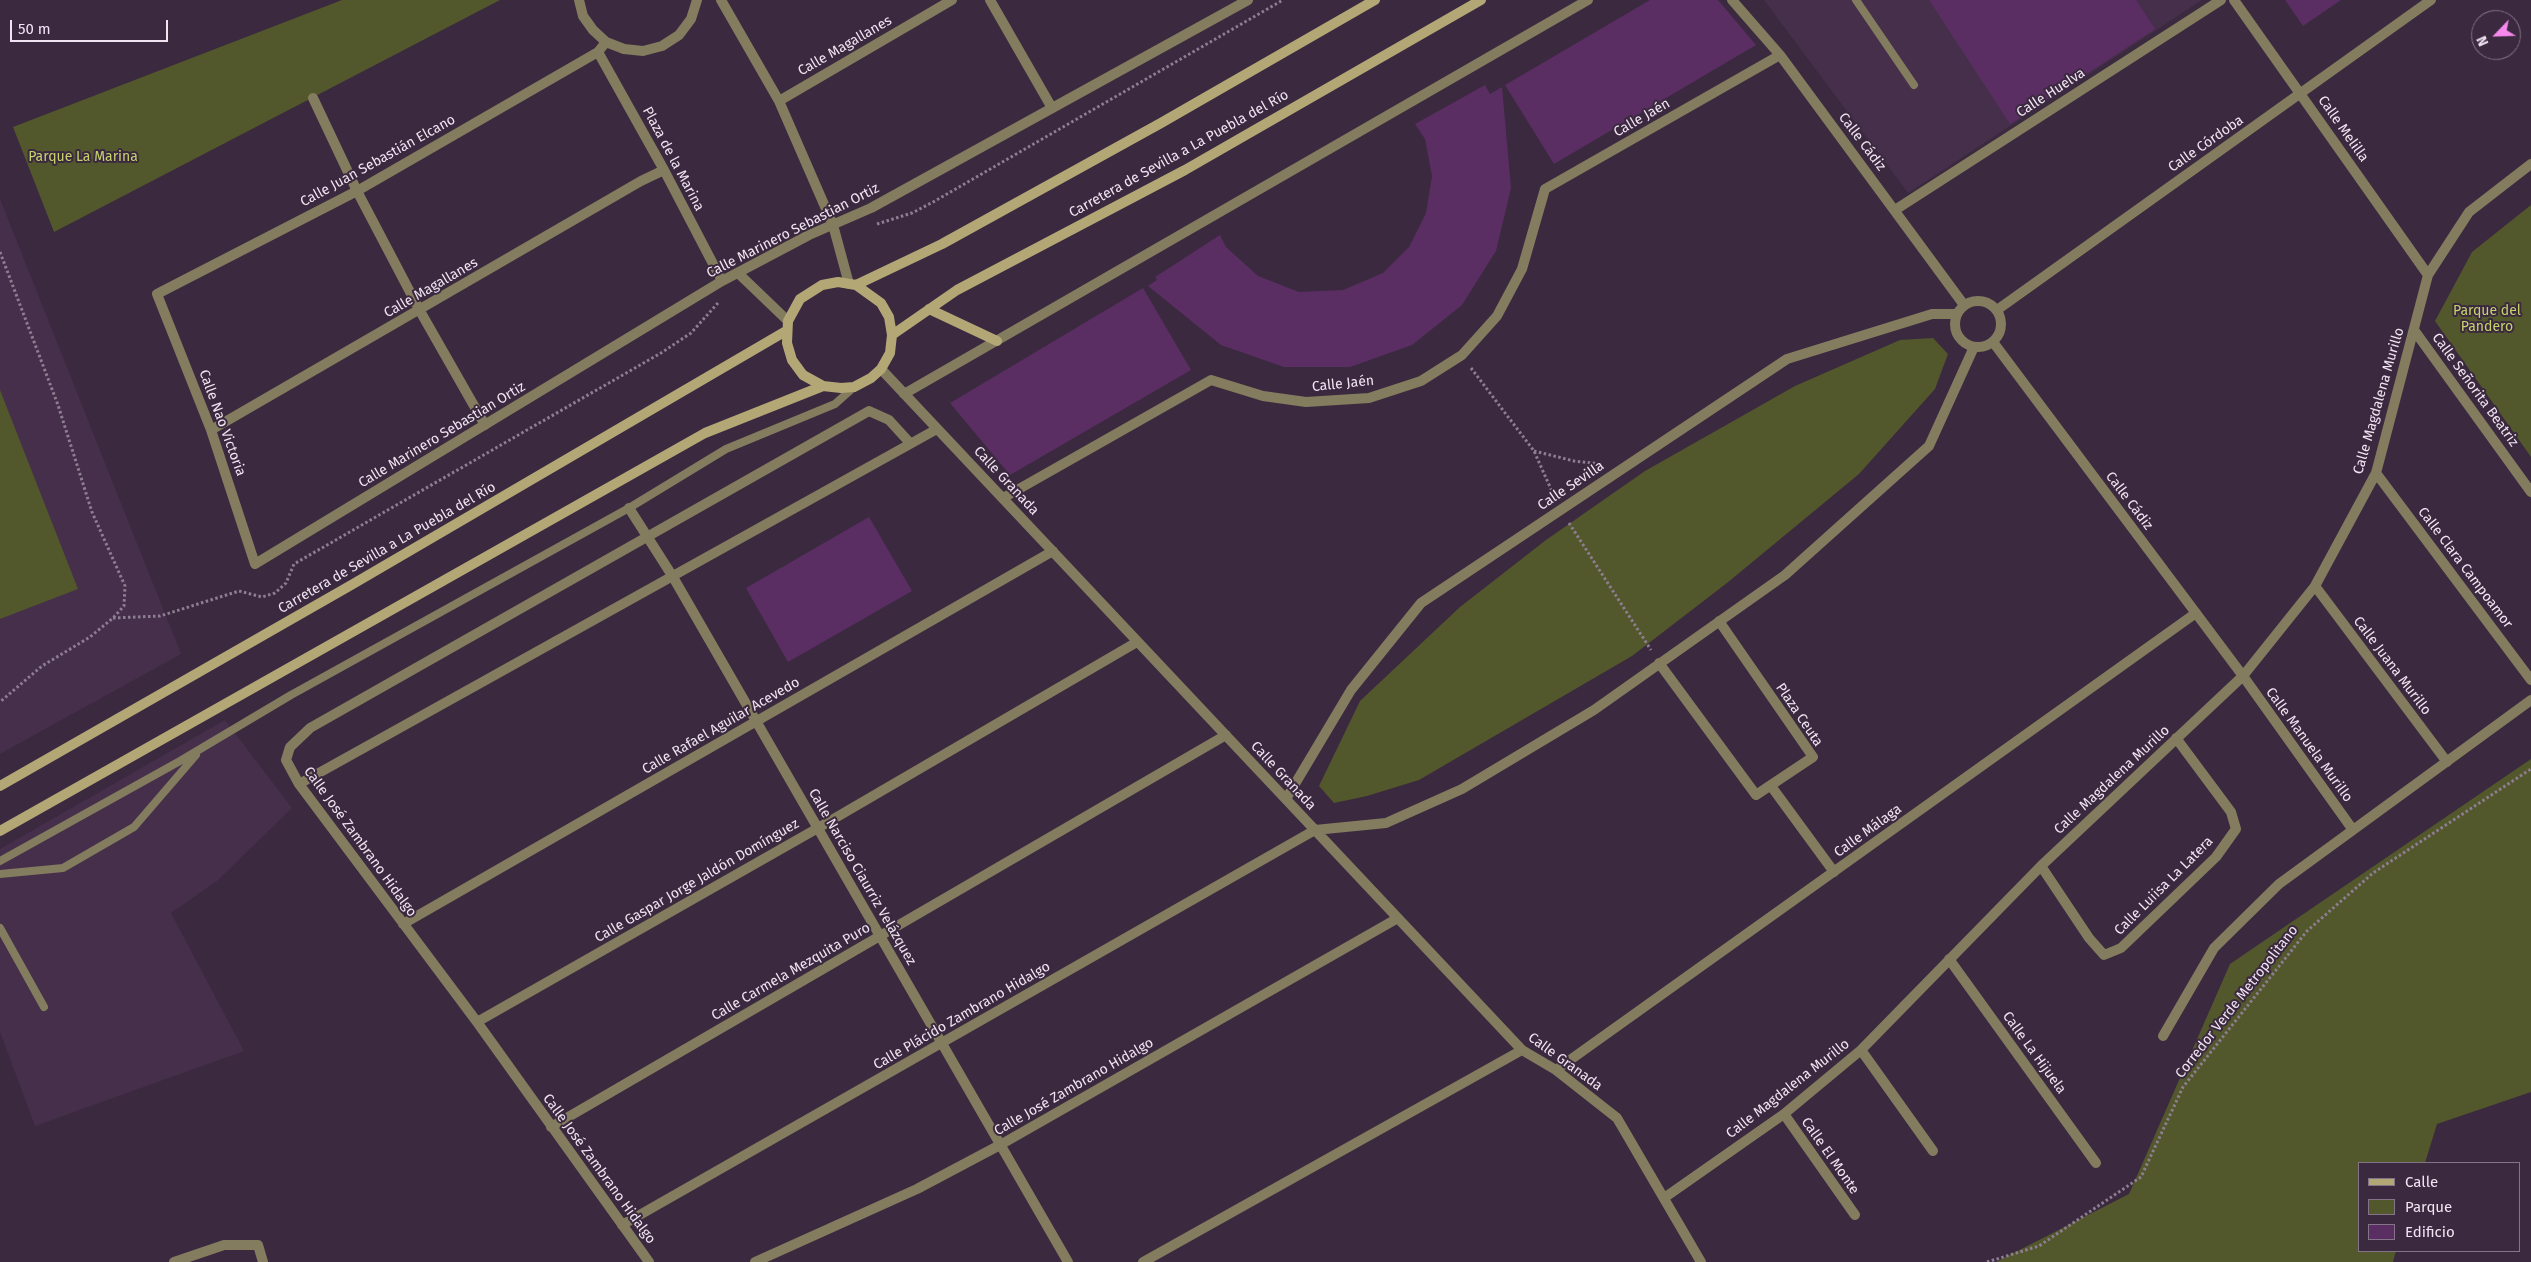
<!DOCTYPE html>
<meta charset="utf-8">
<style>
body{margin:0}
#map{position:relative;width:2531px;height:1262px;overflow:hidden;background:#3b293f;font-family:"Fira Sans",sans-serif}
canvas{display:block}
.legend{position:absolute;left:2358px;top:1162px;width:162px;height:90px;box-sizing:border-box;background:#3b293f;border:1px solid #837487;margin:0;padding:6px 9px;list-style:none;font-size:15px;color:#f0e4f2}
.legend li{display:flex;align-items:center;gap:10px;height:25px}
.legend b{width:25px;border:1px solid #837487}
.north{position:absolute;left:2471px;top:10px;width:50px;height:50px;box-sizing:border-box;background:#3b293f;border:1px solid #837487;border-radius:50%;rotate:246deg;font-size:14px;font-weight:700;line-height:20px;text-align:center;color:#f0e4f2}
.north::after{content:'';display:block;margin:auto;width:18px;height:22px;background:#f589ee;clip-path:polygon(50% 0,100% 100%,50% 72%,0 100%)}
.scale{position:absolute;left:10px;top:20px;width:158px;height:22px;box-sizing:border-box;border:2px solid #f0e4f2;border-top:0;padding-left:6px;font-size:15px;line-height:18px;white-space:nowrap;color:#f0e4f2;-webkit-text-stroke:4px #3b293f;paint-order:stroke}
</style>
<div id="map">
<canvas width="2531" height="1262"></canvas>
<ul class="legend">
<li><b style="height:6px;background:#b3a776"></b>Calle</li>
<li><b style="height:14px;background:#52572c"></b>Parque</li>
<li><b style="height:14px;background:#5a2e63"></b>Edificio</li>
</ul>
<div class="north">N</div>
<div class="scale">50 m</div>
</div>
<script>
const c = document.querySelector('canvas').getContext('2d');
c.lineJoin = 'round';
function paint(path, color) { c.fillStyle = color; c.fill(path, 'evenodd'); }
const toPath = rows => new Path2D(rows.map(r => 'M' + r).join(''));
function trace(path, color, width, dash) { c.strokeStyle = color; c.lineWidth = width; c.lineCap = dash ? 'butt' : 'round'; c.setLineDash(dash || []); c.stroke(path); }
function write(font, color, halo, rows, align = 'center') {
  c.font = font + ' "Fira Sans",sans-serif'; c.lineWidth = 4; c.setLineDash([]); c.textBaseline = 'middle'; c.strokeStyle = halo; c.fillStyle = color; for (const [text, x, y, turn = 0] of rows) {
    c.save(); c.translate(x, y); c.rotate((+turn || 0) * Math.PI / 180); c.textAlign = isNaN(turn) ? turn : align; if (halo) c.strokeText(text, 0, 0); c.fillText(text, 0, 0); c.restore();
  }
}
paint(toPath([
 [1764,0,2202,0,1908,193],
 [0,199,181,654,0,754],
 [225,720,292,808,217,881,171,913,244,1051,35,1126,0,1032,0,849]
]), '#462f4b');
paint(toPath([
 [342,0,500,0,54,232,13,127],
 [2531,205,2531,457,2435,321,2472,252],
 [1933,338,1948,354,1935,389,1859,474,1727,583,1632,656,1419,780,1367,796,1334,803,1319,786,1360,701,1460,607,1546,540,1645,471,1795,386,1900,340],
 [0,390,78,589,0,619],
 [2531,759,2531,1092,2437,1124,2425,1163,2360,1163,2360,1251,2396,1251,2393,1262,1996,1262,2129,1194,2230,964]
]), '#52572c');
paint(toPath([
 [1650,0,1718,0,1756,45,1554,164,1505,85],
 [1929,0,2136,0,2155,29,2010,124],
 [2285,0,2341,0,2303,26],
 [1485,85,1490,94,1502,87,1511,188,1496,251,1462,305,1412,345,1350,367,1284,367,1221,345,1148,286,1157,280,1155,277,1220,235,1226,247,1258,276,1299,292,1343,290,1383,273,1409,247,1426,213,1432,176,1425,139,1415,124],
 [1143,288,1191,370,1010,475,950,403],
 [869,517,912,591,788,662,746,588]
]), '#5a2e63');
trace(toPath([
 [877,224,912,213,935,201,1283,0],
 [0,252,58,405,92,512,125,586,124,606,113,618,90,637,42,666,0,702],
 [1471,368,1534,451,1554,496],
 [1534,451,1574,461,1602,464],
 [1569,523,1651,650],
 [113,618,160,616,239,591,262,597,275,593,286,583,294,564,661,353,691,333,718,303],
 [1987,1262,2039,1246,2141,1177,2183,1087,2307,931,2373,873,2531,769]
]), '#8e7e91', 3, [2.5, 2.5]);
trace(toPath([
 [1856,0,1914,85],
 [0,861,180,761,291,695,629,508,726,449,835,404,854,387],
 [0,874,63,868,134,827,196,755],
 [0,928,44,1007]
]), '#847c5e', 8);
trace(toPath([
 [990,0,1052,108],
 [313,98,357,191,420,311,485,425],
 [1771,786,1834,872]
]), '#847c5e', 10);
trace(toPath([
 [579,0,583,16,593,30,606,42,624,49,643,51,662,46,679,35,691,19,697,0],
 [721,0,779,101,833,225,849,284],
 [1732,0,1780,55,1964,305],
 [2234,0,2428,275],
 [606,42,598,52,357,191,157,294,211,430,255,564,722,281,809,235,871,208,1248,0],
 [598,52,664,170,722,281],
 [779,101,952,0],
 [1895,210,2221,0],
 [739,274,788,321],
 '1955 324a23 23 0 1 1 46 0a23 23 0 1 1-46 0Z',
 [1997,310,2431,0],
 [2414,330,2531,492],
 [1993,342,2243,676,2353,830],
 [881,369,1522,1050,1556,1070,1617,1118,1701,1262],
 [904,394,1588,0],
 [211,430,641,181,664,170],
 [2376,473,2531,680],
 [1003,498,1211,380,1263,396,1306,402,1369,398,1421,381,1462,355,1497,316,1522,269,1545,189,1780,55],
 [629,508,673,577,1068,1262],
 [2315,586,2447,762],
 [1659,663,1756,795,1813,757,1719,621],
 [299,784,937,429],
 [1286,799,1351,690,1421,603,1787,359,1932,314,1957,314],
 [2041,866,2089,938,2104,955,2121,948,2216,857,2236,829,2231,812,2176,738],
 [403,924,1053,551],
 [1949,959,2096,1163],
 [477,1022,818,828,1137,642],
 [2163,1036,2214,948,2279,884,2531,700],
 [1861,1050,1933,1151],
 [1556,1070,2196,613],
 [1784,1114,1855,1215],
 [551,1127,1226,735],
 [1664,1198,1784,1114,1861,1050,2041,866,2243,676,2315,586,2376,473,2428,275,2469,212,2531,164],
 [622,1225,1315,830,1386,823,1462,789,1594,710,1785,575,1929,446,1974,347],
 [174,1262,224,1245,258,1245,263,1262],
 [649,1262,477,1022,299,784,286,760,290,747,310,728,869,411,889,420,910,443],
 [755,1262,917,1189,1000,1145,1398,918],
 [1143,1262,1522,1050]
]), '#847c5e', 10);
trace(toPath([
 [856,285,942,244,1161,123,1375,0],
 [929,309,997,341],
 [892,335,957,290,1185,170,1481,0],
 [0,786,353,584,786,331],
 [0,831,705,433,823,386,841,388,854,387,871,378,881,369,890,353,892,335,889,317,881,303,856,285,838,282,822,285,800,299,788,321,787,343,792,360,803,375,823,386]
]), '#b3a776', 10);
write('14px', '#f0e4f2', '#3b293f', [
 ["Calle Magallanes",845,46,-30],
 ["Calle Huelva",2051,93,-33],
 ["Calle Jaén",1642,118,-30],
 ["Calle Melilla",2343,129,55],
 ["Calle Cádiz",1862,142,53],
 ["Calle Córdoba",2206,144,-35],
 ["Carretera de Sevilla a La Puebla del Río",1179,154,-29],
 ["Plaza de la Marina",673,159,62],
 ["Calle Juan Sebastián Elcano",378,161,-29],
 ["Calle Marinero Sebastian Ortiz",793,231,-27],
 ["Calle Magallanes",431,288,-30],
 ["Calle Jaén",1343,384,-6],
 ["Calle Señorita Beatriz",2475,390,54],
 ["Calle Magdalena Murillo",2379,401,-74],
 ["Calle Nao Victoria",222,423,70],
 ["Calle Marinero Sebastian Ortiz",442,435,-31],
 ["Calle Granada",1006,481,47],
 ["Calle Sevilla",1571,486,-34],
 ["Calle Cádiz",2129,501,53],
 ["Carretera de Sevilla a La Puebla del Río",387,548,-30],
 ["Calle Clara Campoamor",2465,568,53],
 ["Calle Juana Murillo",2392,666,53],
 ["Plaza Ceuta",1799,715,56],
 ["Calle Rafael Aguilar Acevedo",721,726,-30],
 ["Calle Manuela Murillo",2309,745,54],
 ["Calle Granada",1283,776,47],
 ["Calle Magdalena Murillo",2112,780,-43],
 ["Calle Málaga",1868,831,-36],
 ["Calle José Zambrano Hidalgo",360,842,54],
 ["Calle Narciso Ciaurriz Velázquez",862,877,60],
 ["Calle Gaspar Jorge Jaldón Domínguez",697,881,-30],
 ["Calle Luiisa La Latera",2164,886,-45],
 ["Calle Carmela Mezquita Puro",791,972,-30],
 ["Corredor Verde Metropolitano",2237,1002,-52],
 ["Calle Plácido Zambrano Hidalgo",962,1016,-30],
 ["Calle La Hijuela",2034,1053,54],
 ["Calle Granada",1565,1062,36],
 ["Calle José Zambrano Hidalgo",1074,1087,-30],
 ["Calle Magdalena Murillo",1788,1089,-38],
 ["Calle El Monte",1830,1156,55],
 ["Calle José Zambrano Hidalgo",599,1169,54]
]);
write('14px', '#c6d36c', '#3b293f', [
 ["Parque La Marina",83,157],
 ["Parque del",2487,311],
 ["Pandero",2487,327]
]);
</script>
